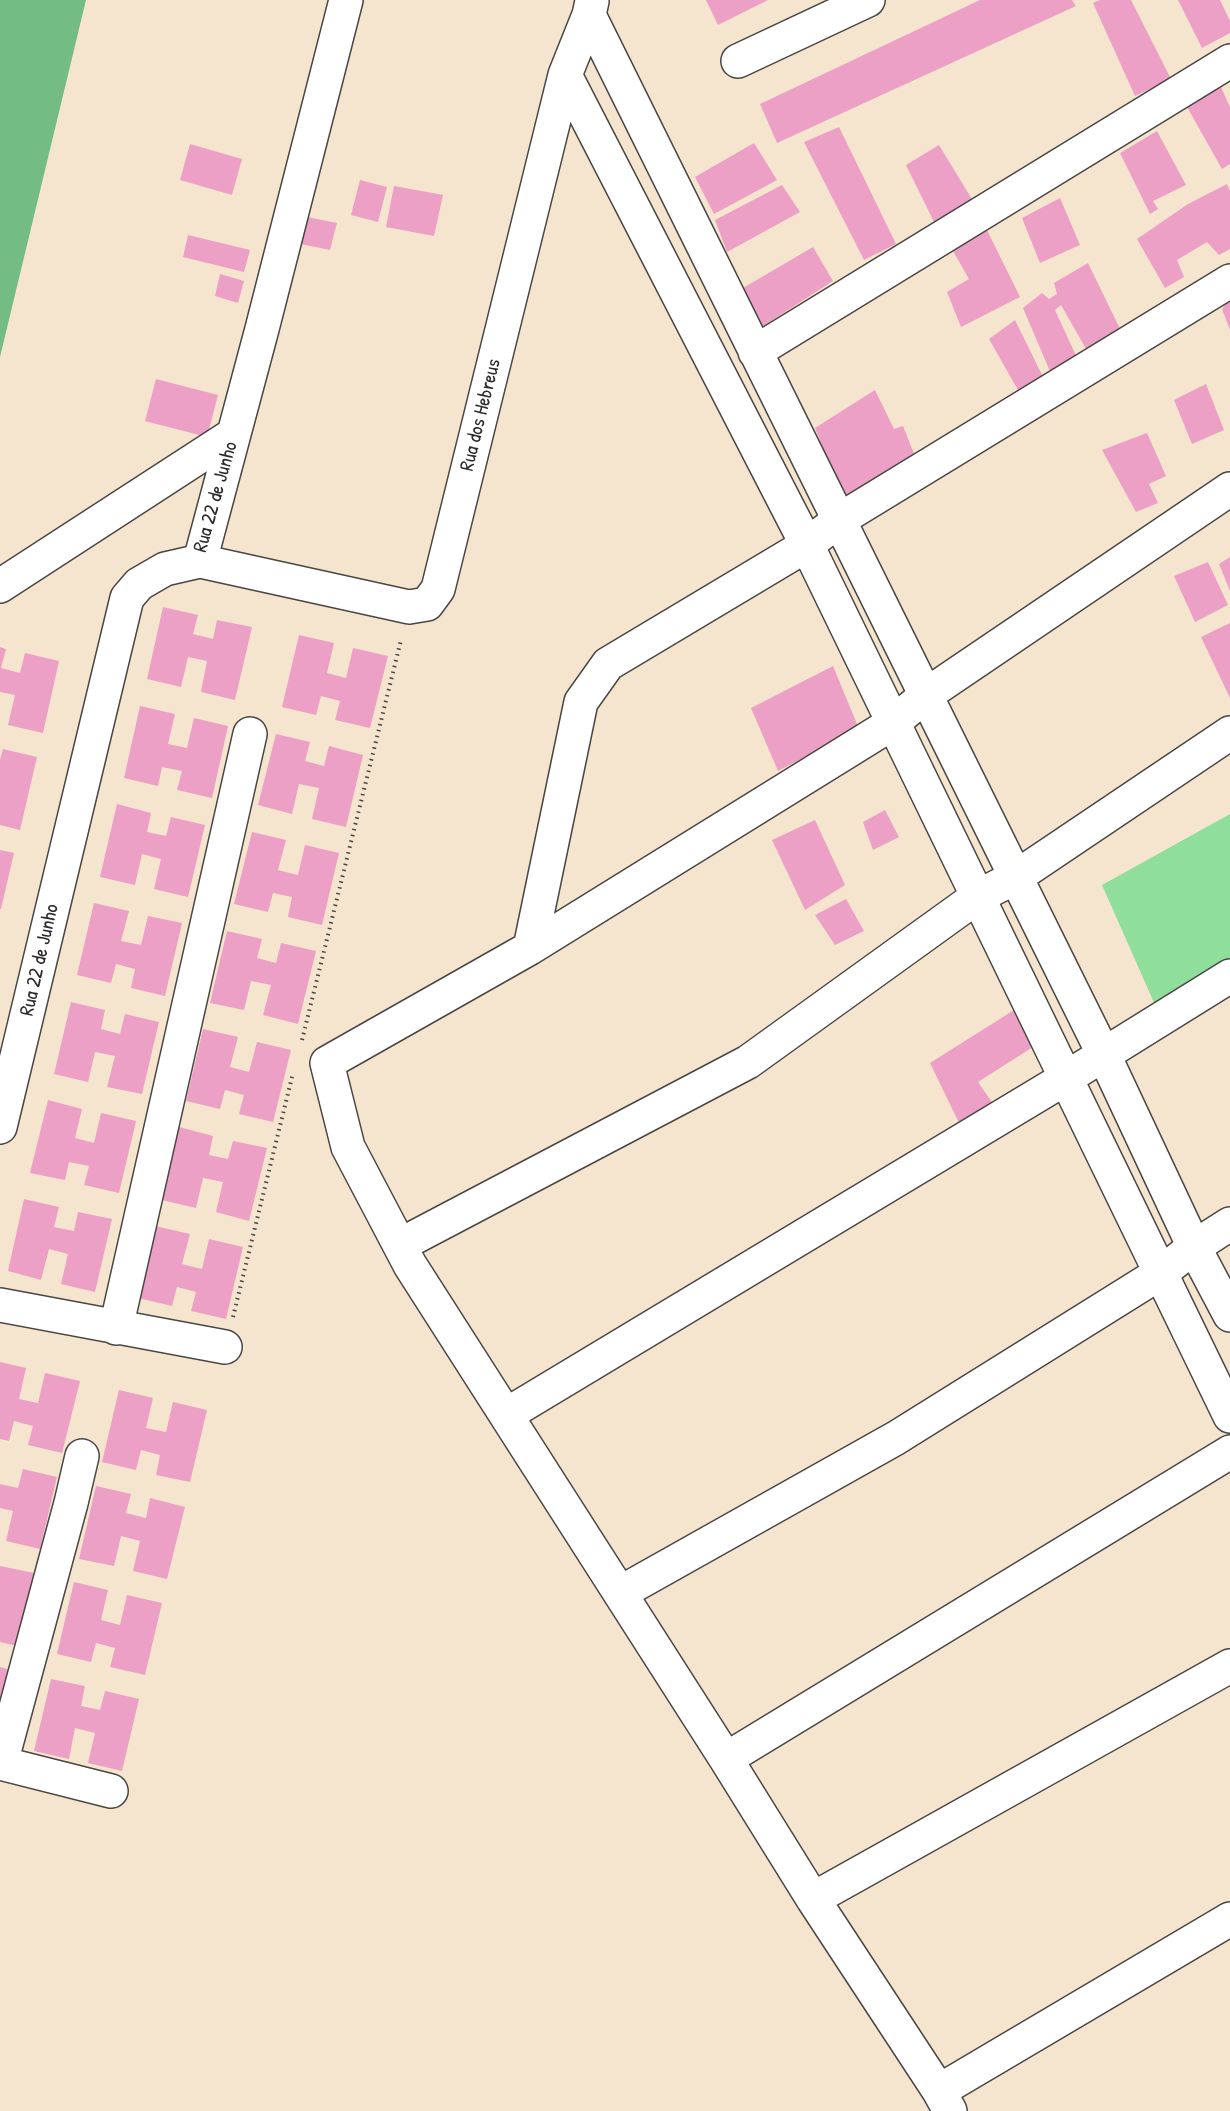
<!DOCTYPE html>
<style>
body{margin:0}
canvas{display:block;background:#f5e5cf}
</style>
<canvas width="1230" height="2111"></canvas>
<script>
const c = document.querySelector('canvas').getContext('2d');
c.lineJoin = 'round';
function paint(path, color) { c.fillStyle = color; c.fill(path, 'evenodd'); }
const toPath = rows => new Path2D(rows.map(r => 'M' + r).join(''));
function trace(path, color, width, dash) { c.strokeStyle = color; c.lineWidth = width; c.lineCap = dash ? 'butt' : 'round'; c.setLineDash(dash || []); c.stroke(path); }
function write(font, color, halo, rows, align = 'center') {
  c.font = font + ' "Patrick Hand",sans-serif'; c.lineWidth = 6; c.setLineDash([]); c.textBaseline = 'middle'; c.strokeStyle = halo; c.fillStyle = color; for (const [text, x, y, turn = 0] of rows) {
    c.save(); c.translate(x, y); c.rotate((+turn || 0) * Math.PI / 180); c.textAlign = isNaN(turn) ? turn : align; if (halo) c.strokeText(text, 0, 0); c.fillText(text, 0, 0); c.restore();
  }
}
paint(toPath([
 [1230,814,1230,962,1156,1007,1102,885]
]), '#8fde9c');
paint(toPath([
 [0,0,86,0,0,357]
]), '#73bd84');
paint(toPath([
 [706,0,768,0,718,25],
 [980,0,1072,0,1076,6,777,143,760,104],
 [1100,0,1131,0,1171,79,1135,96,1093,3],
 [1178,0,1220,0,1230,21,1230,33,1202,48],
 [1221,87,1230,107,1230,164,1222,169,1187,107],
 [839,127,896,244,864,260,804,142],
 [1157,131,1186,185,1153,201,1158,209,1150,214,1120,153],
 [754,143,777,180,714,214,695,177],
 [190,144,242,159,232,195,180,180],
 [939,145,973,201,935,224,906,165],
 [360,180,387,187,378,222,351,215],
 [1227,184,1230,191,1230,249,1219,255,1207,242,1177,260,1184,277,1165,288,1137,239,1188,204],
 [782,185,800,212,727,252,715,220],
 [394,186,443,195,434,236,386,227],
 [1060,198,1080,245,1040,263,1022,218],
 [307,217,337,223,330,250,301,244],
 [987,230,1020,297,961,327,947,292,969,279,953,251],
 [188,235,250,250,244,272,183,257],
 [813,247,833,281,763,326,743,288],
 [1088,263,1123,335,1089,354,1061,305,1055,310,1079,362,1052,376,1023,308,1042,293,1049,299,1057,294,1054,283],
 [220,274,244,281,238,303,215,296],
 [1230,298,1230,330,1222,309],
 [1015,320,1046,383,1022,397,989,339],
 [156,379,218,395,207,437,145,421],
 [1206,384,1224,430,1192,444,1174,400],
 [875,390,894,429,903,426,918,464,845,502,815,428],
 [1147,433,1166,476,1149,484,1158,503,1136,512,1102,450],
 [1230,557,1230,591,1219,564],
 [1208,562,1228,605,1195,622,1174,576],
 [163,607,198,615,193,634,213,639,217,620,252,627,235,700,201,692,207,661,188,657,181,687,147,679],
 [1230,623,1230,698,1201,637],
 [299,635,334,643,327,673,346,678,353,648,388,656,370,728,335,720,340,701,321,696,316,715,282,707],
 [0,647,6,649,1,668,20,673,25,653,59,661,43,733,8,725,15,695,0,692],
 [833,666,859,729,778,771,751,708],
 [140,706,175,714,168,744,187,748,194,718,228,726,212,798,177,790,182,771,162,767,158,786,124,778],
 [276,734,310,742,305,761,324,766,329,746,363,755,346,827,312,819,319,788,299,784,292,814,258,805],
 [3,749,37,757,20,830,0,825,0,760],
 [117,804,151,813,147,832,166,836,171,817,205,825,188,897,154,889,161,859,142,854,135,885,100,877],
 [885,810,899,837,873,850,863,822],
 [815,820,845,885,805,910,772,840],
 [252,832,286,840,278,870,298,875,305,845,339,853,322,925,288,917,292,897,273,893,268,912,234,904],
 [0,850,14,853,1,909,0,909],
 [846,899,864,931,835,945,815,915],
 [94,903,129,911,121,941,141,945,148,916,182,923,165,996,131,988,135,969,116,964,111,983,77,975],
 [227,931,262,939,257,958,276,963,281,943,316,951,298,1024,263,1015,271,985,251,981,244,1010,210,1003],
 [71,1002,105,1010,101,1029,120,1034,125,1014,159,1022,142,1094,107,1087,115,1056,95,1052,88,1082,54,1074],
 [1014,1010,1033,1047,978,1082,996,1108,961,1127,930,1063],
 [203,1029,238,1037,230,1067,249,1072,257,1042,291,1050,273,1122,239,1114,244,1095,225,1090,220,1109,186,1101],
 [48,1100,82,1109,75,1138,94,1143,101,1113,136,1121,119,1193,84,1185,89,1166,69,1162,65,1180,30,1173],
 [179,1127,213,1136,209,1155,228,1159,233,1141,267,1148,249,1221,216,1212,223,1182,203,1178,196,1208,162,1200],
 [24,1199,59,1207,54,1227,74,1231,78,1212,112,1219,95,1292,61,1284,68,1254,49,1249,41,1280,8,1271],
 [155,1226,190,1234,182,1264,202,1269,209,1239,243,1247,226,1319,191,1311,196,1292,177,1287,172,1306,138,1298],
 [0,1362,26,1368,19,1399,38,1403,45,1373,80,1381,62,1453,28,1445,33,1426,14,1421,9,1441,0,1439],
 [119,1390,153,1398,146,1428,166,1432,173,1402,207,1410,190,1482,156,1475,160,1455,141,1450,136,1470,102,1462],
 [23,1469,57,1477,40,1549,6,1541,13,1511,0,1508,0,1484,18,1488],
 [96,1486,131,1494,126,1513,146,1518,150,1498,185,1507,167,1579,133,1571,140,1541,121,1536,114,1566,79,1559],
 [0,1566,34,1573,17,1646,0,1642],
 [74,1582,108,1590,101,1620,120,1625,127,1595,162,1603,145,1675,110,1667,115,1648,96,1643,91,1662,57,1654],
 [0,1667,11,1670,0,1715],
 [51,1679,85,1686,81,1706,100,1710,105,1691,139,1699,122,1771,88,1763,95,1733,75,1728,69,1759,34,1751]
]), '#eca0c6');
const minor = toPath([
 [589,15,1103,1053,1194,1247,1230,1315],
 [738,61,868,0],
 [565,75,807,545,1230,1416],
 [755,352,1230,61],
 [200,561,409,607,427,604,438,589,565,75,589,15,592,1],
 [0,586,234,434],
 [530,948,581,702,608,664,807,545,839,520,1230,281],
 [0,1127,127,598,139,584,165,569,200,561,262,329,346,0],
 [400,1245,748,1062,977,897,1016,877,1230,733],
 [0,1305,225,1347],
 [116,1328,250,734],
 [506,1415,1066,1078,1230,976],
 [620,1593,896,1438,1162,1272,1194,1247,1230,1224],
 [726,1759,1230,1452],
 [0,1763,111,1791],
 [1,1763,71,1503,82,1456],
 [813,1899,1230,1666],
 [939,2091,1230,1919],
 [950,2111,939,2091,813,1899,726,1759,410,1265,348,1147,327,1063,530,948,893,723,926,695,1230,489]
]);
trace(minor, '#494744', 36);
trace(toPath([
 [302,1040,401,640],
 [233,1317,293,1073]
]), '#494744', 4, [1.5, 4.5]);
trace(minor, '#fff', 33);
write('20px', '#2b2b2b', '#fff', [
 ["Rua dos Hebreus",481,415,-76],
 ["Rua 22 de Junho",216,497,-74],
 ["Rua 22 de Junho",40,960,-77]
]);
</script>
